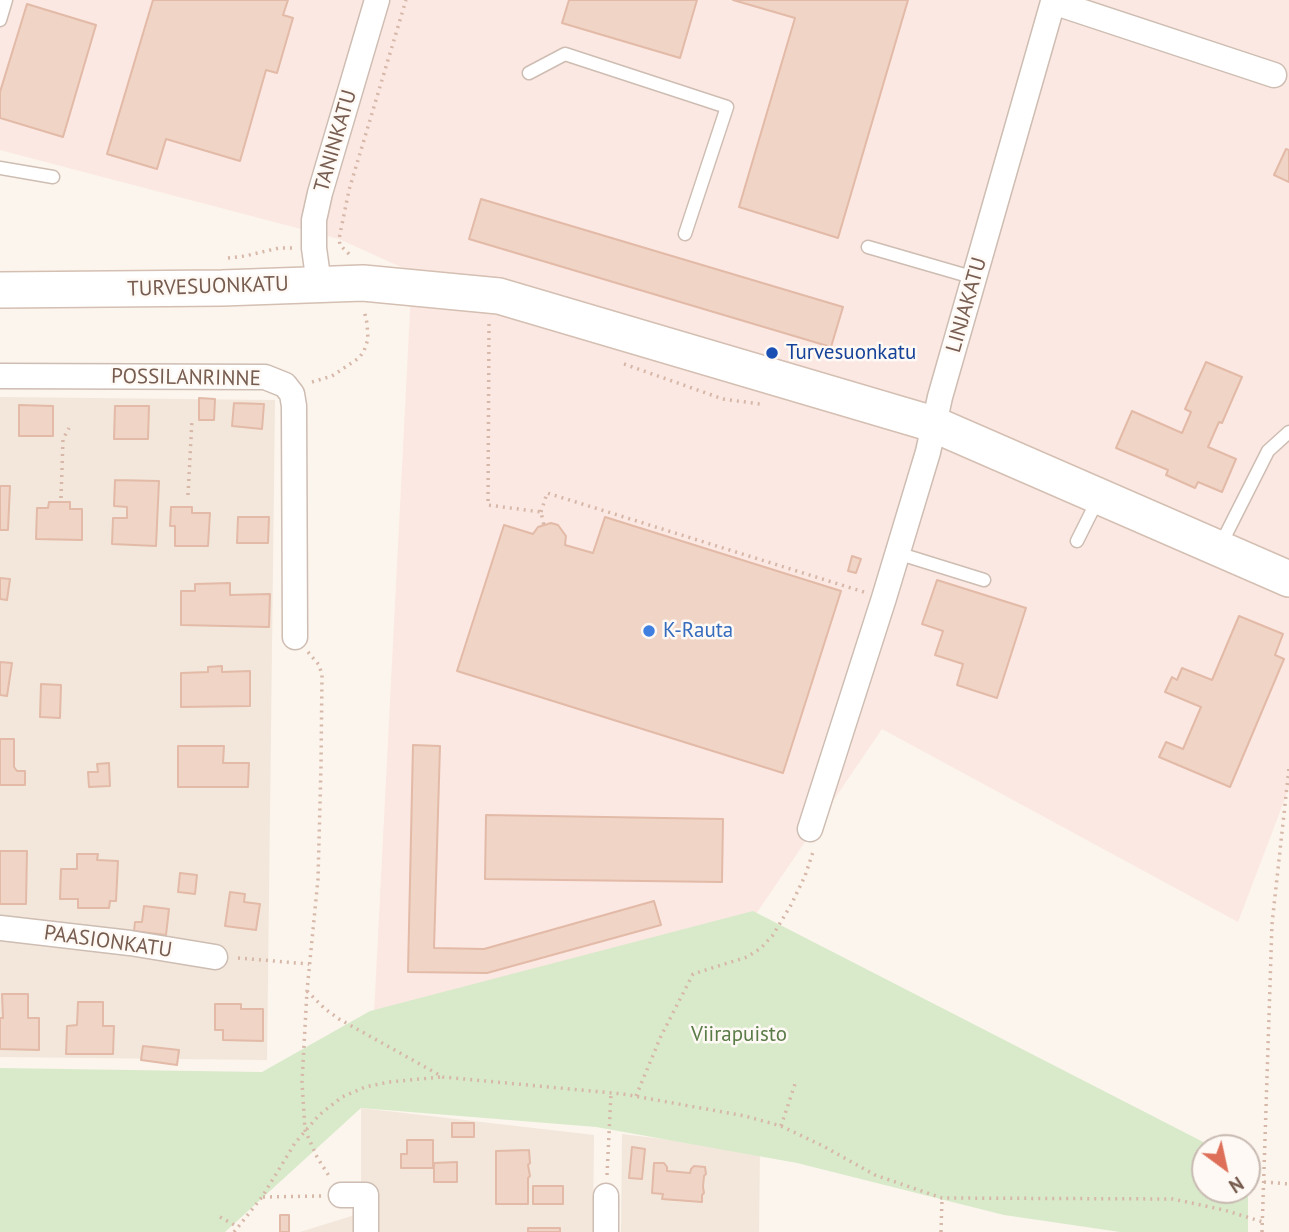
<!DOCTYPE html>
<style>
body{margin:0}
#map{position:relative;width:1289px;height:1232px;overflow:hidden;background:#fcf5ed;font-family:"PT Sans",sans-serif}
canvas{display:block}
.north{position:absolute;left:1191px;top:1134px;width:70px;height:70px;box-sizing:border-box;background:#fef9f4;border:2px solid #c8bab2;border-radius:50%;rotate:147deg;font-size:19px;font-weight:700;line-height:28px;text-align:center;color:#775c50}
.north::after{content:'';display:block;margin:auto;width:24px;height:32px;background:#de705a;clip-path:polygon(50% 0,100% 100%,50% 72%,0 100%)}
</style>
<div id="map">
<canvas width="1289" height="1232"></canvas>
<div class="north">N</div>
</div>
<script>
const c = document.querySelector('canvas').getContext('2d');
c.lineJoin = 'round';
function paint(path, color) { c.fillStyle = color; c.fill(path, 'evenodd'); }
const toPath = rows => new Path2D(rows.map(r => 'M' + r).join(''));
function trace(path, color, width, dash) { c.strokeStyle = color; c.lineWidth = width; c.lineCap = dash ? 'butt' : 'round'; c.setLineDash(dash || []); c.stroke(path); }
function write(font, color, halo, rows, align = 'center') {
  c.font = font + ' "PT Sans",sans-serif'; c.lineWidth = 5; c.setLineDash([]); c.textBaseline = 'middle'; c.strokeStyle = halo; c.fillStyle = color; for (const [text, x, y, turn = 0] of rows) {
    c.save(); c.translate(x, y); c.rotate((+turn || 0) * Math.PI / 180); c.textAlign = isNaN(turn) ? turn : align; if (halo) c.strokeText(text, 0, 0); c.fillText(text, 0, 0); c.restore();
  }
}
paint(toPath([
 [0,397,275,400,267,1060,0,1057],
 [361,1108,594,1135,593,1232,375,1232,374,1186,361,1184],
 [622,1134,760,1151,759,1232,621,1232],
 [358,1214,358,1232,300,1232]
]), '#f3e7db');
paint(toPath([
 [0,0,1289,0,1289,788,1238,922,882,729,756,914,374,1014,412,272,339,239,0,150]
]), '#fbe8e2');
paint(toPath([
 [753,911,1215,1148,1205,1148,1205,1190,1247,1190,1248,1165,1248,1232,1120,1232,1004,1215,797,1163,596,1127,361,1108,225,1232,0,1232,0,1068,262,1072,370,1011]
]), '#d9eacb');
const building = toPath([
 [153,0,288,0,283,15,293,18,277,73,266,70,240,161,166,139,157,169,107,154,153,0],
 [569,0,697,0,680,58,562,23,569,0],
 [733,0,908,0,838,238,739,207,795,18,733,0],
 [27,4,96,25,63,137,0,118,0,92,27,4],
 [1286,149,1289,150,1289,182,1274,175,1286,149],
 [481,199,843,307,831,347,469,239,481,199],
 [1206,362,1242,377,1222,423,1219,422,1208,447,1236,459,1222,492,1198,482,1195,488,1166,475,1168,470,1116,448,1132,411,1182,433,1191,412,1185,409,1206,362],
 [199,398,215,399,214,420,199,420,199,398],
 [234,403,264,404,262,429,232,426,234,403],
 [19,405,53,406,53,436,19,436,19,405],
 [115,406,149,406,148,439,114,439,115,406],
 [115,480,159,481,156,546,112,544,113,518,127,518,127,507,114,506,115,480],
 [0,486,10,486,8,530,0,530,0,486],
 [49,502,70,502,70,509,82,509,82,540,36,539,37,508,48,508,49,502],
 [171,507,192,507,192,513,210,513,208,546,175,546,175,526,170,526,171,507],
 [238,517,269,517,268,543,237,543,238,517],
 [605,517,841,591,783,773,457,671,504,525,533,534,538,527,551,523,558,525,566,536,565,545,593,553,605,517],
 [852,556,861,559,856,573,848,571,852,556],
 [0,578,10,579,7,600,0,599,0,578],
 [937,580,1026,608,997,698,957,685,963,664,935,655,943,631,922,624,937,580],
 [230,583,230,595,270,594,269,627,181,625,181,591,195,591,195,584,230,583],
 [1239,616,1283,634,1275,655,1284,659,1230,787,1159,757,1166,742,1183,749,1201,707,1165,692,1172,677,1177,680,1182,668,1212,680,1239,616],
 [0,662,12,663,7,696,0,695,0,662],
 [222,666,222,672,250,671,250,706,181,707,181,673,208,672,208,667,222,666],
 [41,684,61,685,60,718,40,717,41,684],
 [0,739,14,739,14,767,17,771,25,771,25,785,0,785,0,739],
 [413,745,440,746,434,948,484,949,654,901,661,925,487,973,408,972,413,745],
 [178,746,224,746,223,763,249,763,248,787,178,787,178,746],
 [109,763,110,786,89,787,88,772,98,772,97,764,109,763],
 [486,815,723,819,722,882,485,879,486,815],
 [0,851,27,851,26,904,0,904,0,851],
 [77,854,98,854,97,860,118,861,116,901,110,901,109,908,78,908,78,899,60,899,61,869,77,869,77,854],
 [180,873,197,875,195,894,178,892,180,873],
 [230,892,245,894,244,902,260,904,256,930,225,926,230,892],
 [144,906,169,909,166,935,134,931,135,922,142,922,144,906],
 [2,994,28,994,28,1018,39,1018,39,1050,0,1049,0,1018,3,1018,2,994],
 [78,1002,103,1002,103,1026,114,1026,113,1054,66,1054,67,1026,77,1025,78,1002],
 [215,1004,241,1004,241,1009,263,1009,263,1041,223,1040,223,1030,215,1030,215,1004],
 [143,1046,179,1050,177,1065,141,1060,143,1046],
 [452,1123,474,1123,474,1137,452,1137,452,1123],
 [407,1140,433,1140,433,1168,401,1168,401,1154,407,1154,407,1140],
 [632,1147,645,1149,642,1179,629,1178,632,1147],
 [529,1150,530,1163,528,1165,530,1176,528,1178,528,1204,496,1204,496,1151,529,1150],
 [457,1162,457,1182,434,1182,434,1163,457,1162],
 [654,1163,664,1163,667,1167,667,1171,690,1173,691,1169,694,1166,705,1167,706,1174,704,1176,703,1187,704,1193,702,1195,702,1202,662,1199,663,1194,652,1193,654,1163],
 [533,1186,563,1186,563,1204,533,1204,533,1186],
 [280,1215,289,1215,289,1232,280,1232,280,1215],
 [528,1228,560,1228,560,1232,528,1232,528,1228]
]);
paint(building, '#f0d4c6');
trace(building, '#e2baa7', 2);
const service = toPath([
 [0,20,6,0],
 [529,73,565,54,727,107,685,234],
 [0,168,53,177],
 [868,247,975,278],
 [1077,541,1099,497],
 [1220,546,1268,451,1289,432],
 [897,553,984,580]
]);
const minor = toPath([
 [319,284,314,248,314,220,320,193,377,0],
 [0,376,265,377,285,385,292,394,294,406,295,637],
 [810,829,884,598,928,452,940,397,1053,2,1274,75],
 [0,928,130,943,215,957],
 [341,1195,366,1195,366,1232],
 [606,1232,606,1196]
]);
const secondary = toPath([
 [0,290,222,288,363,283,499,296,933,424,1289,579]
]);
trace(service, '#cebdb2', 15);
trace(minor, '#cebdb2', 27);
trace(secondary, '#d4bfb2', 38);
trace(toPath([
 [349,254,340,245,339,239,349,190,406,0],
 [228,258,245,256,279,248,292,248],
 [489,324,488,505,541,512,544,526],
 [624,364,723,399,760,404],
 [312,382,332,376,359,358,364,351,368,339,367,323,364,310],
 [188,495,192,420],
 [61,498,63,439,69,428],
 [541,512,547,493,864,592],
 [308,652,319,665,322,675,321,766,318,879,307,991,302,1082,305,1130,317,1157,329,1176],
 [238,958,309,964],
 [307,991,324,1008,339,1019,443,1077,623,1094,745,1116,781,1126,823,1146,875,1175,942,1198,1173,1199,1224,1210,1263,1222],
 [636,1096,661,1036,693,974,747,957,761,948,773,935,791,905,805,876,813,852,812,849],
 [781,1126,796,1081],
 [607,1175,611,1093],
 [1264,1182,1289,1184],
 [263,1197,321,1196],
 [220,1217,238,1227],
 [234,1232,262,1197,295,1143,319,1115,342,1097,365,1087,389,1082,441,1077],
 [941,1232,942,1199],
 [1262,1232,1272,924,1289,768]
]), '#d6b7a8', 3.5, [2, 5]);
trace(service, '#fff', 12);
trace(minor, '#fff', 24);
trace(secondary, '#fff', 35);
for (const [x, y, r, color] of [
 [772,353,7,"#1a4fb4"],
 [649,631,7,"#3f7fe0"]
]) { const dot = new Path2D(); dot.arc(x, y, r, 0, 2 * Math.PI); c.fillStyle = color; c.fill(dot); trace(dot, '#fef9f4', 2.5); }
write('21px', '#775c50', '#fef9f4', [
 ["TANINKATU",336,141,-74],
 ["TURVESUONKATU",208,287,-2],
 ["LINJAKATU",967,305,-74],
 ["POSSILANRINNE",186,378,1],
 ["PAASIONKATU",108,942,8]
]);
write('21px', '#164399', '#fef9f4', [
 ["Turvesuonkatu",786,353]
], 'left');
write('21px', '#366cbe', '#fef9f4', [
 ["K-Rauta",663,631]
], 'left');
write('21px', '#5a7c48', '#fef9f4', [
 ["Viirapuisto",739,1035]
]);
</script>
